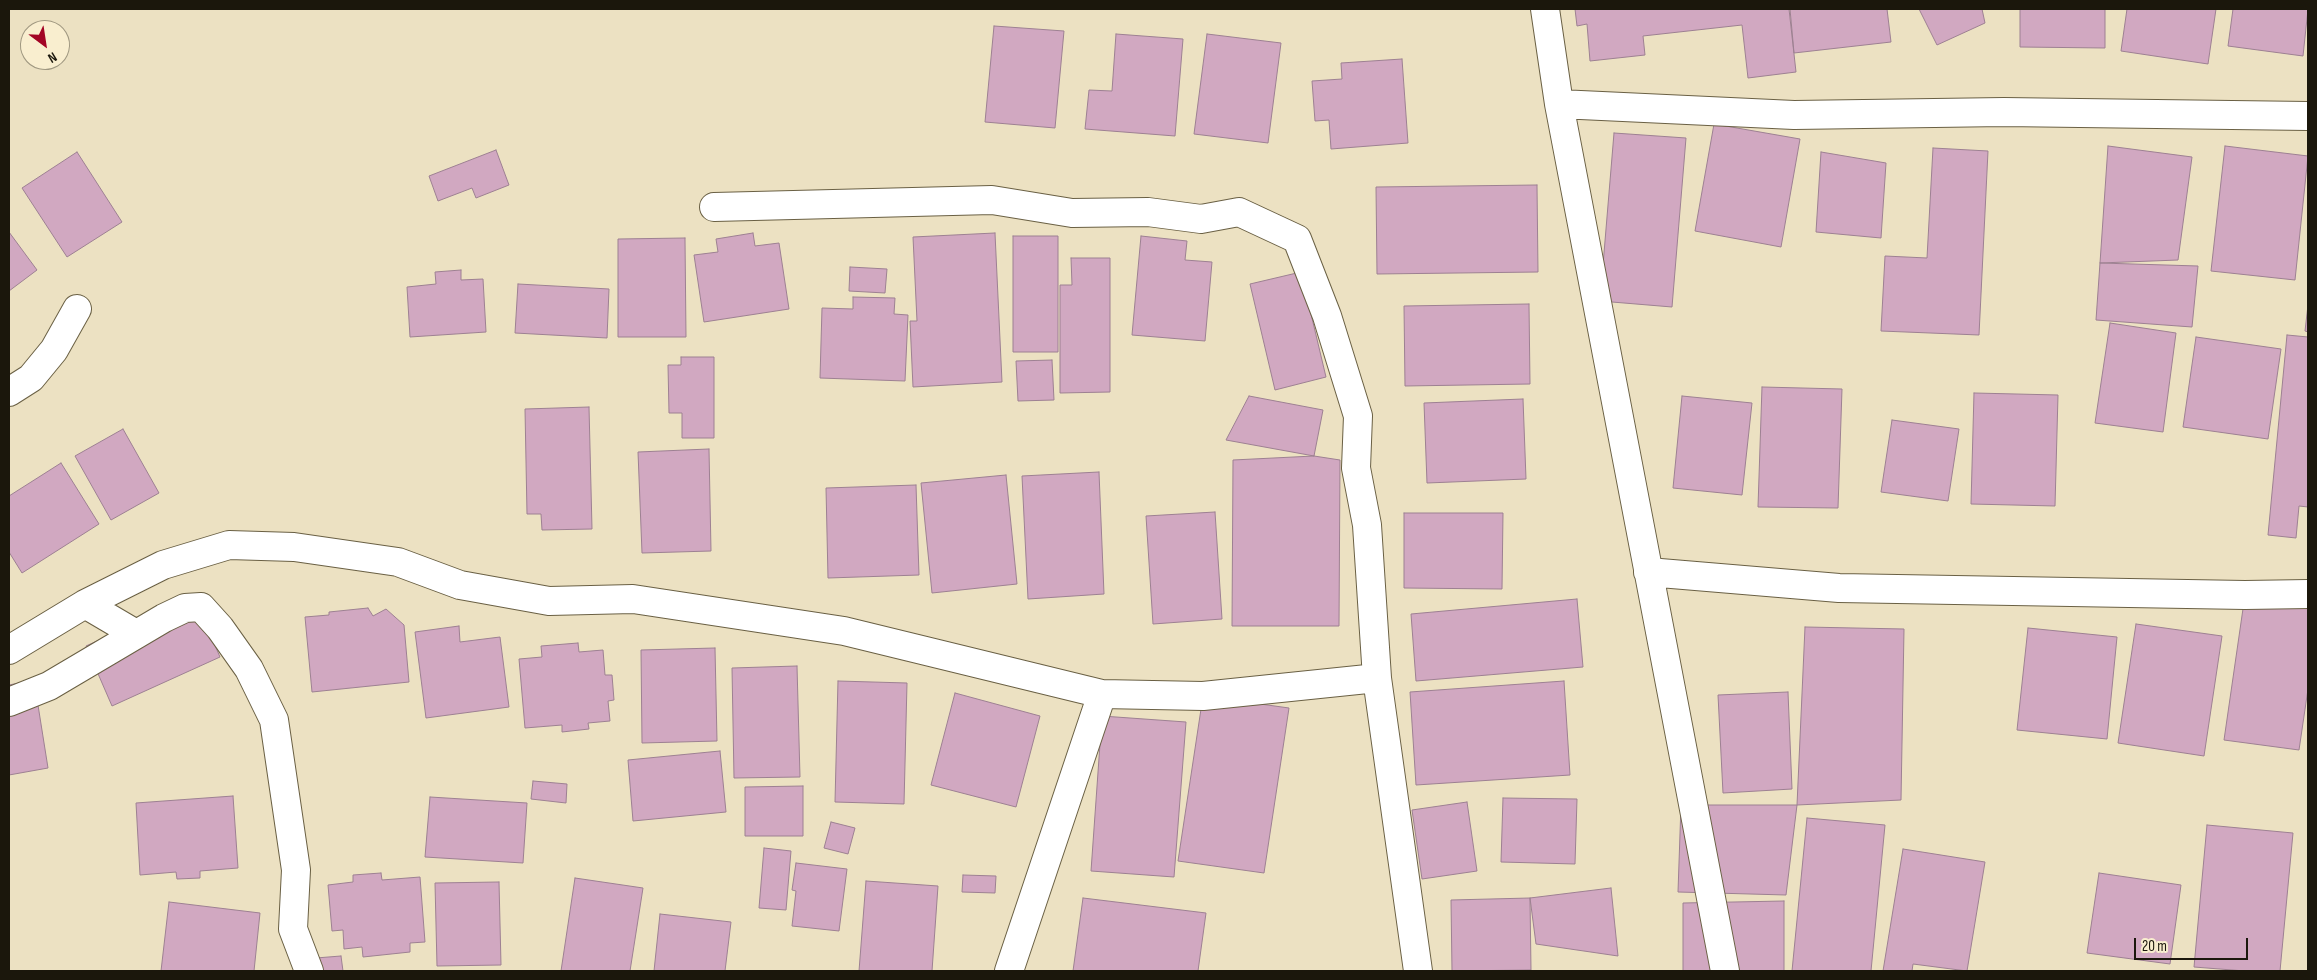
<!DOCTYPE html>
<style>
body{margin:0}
#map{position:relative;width:2317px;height:980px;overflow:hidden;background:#ece1c2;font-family:"Sofia Sans Condensed",sans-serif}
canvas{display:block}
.frame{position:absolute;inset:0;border:10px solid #1b170c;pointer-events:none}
.north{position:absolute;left:20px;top:20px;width:50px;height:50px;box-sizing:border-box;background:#f9eecf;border:1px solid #a09881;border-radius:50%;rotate:149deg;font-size:14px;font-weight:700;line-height:20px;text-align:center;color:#1b170c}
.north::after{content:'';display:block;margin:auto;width:18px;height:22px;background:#a30525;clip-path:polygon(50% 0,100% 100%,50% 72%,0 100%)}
.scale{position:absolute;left:2134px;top:938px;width:114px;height:22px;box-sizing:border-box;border:2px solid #1b170c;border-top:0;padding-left:6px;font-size:15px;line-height:18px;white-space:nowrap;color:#1b170c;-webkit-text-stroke:4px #f9eecf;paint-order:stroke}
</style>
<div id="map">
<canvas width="2317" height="980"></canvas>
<div class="frame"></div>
<div class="north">N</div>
<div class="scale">20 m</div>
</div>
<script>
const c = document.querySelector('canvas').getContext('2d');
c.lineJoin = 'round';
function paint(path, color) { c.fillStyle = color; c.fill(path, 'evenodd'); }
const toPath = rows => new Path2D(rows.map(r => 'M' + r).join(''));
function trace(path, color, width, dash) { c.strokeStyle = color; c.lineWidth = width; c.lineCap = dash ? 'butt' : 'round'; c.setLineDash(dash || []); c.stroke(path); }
const building = toPath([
 [1575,9,1789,9,1796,72,1748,78,1742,25,1643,36,1645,55,1590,61,1587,24,1577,26,1575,9],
 [1790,9,1887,9,1891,42,1794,53,1790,9],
 [1919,9,1982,9,1985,23,1937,45,1919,9],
 [2020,9,2105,9,2105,48,2020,47,2020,9],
 [2127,9,2216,9,2208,64,2121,51,2127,9],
 [2233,9,2308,9,2303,56,2228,46,2233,9],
 [994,26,1064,31,1055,128,985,122,994,26],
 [1116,34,1183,39,1175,136,1085,129,1089,90,1112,91,1116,34],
 [1207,34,1281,43,1268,143,1194,134,1207,34],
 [1402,59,1408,143,1331,149,1329,120,1315,121,1312,81,1342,79,1341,63,1402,59],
 [1714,124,1800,139,1781,247,1695,231,1714,124],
 [1614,133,1686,138,1672,307,1600,301,1614,133],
 [2108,146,2192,157,2178,260,2100,263,2108,146],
 [2225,146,2308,156,2295,280,2211,271,2225,146],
 [1933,148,1988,151,1979,335,1881,331,1885,256,1927,258,1933,148],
 [496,150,509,185,476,198,472,188,438,201,429,176,496,150],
 [77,152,122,222,67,257,22,188,77,152],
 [1821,152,1886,163,1881,238,1816,232,1821,152],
 [1537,185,1538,272,1377,274,1376,187,1537,185],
 [9,232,37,270,9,291,9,232],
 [753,233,755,246,779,243,789,309,704,322,694,255,718,252,716,239,753,233],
 [995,233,1002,382,913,387,910,321,917,321,913,237,995,233],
 [1013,236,1058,236,1058,352,1013,352,1013,236],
 [1141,236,1187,241,1185,260,1212,262,1205,341,1132,335,1141,236],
 [685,238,686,337,618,337,618,239,685,238],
 [1071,258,1110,258,1110,392,1060,393,1060,285,1072,285,1071,258],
 [2100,263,2198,266,2192,327,2096,320,2100,263],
 [850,267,887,269,885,293,849,291,850,267],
 [461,270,461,280,483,279,486,332,410,337,407,287,436,284,435,272,461,270],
 [1301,272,1326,377,1275,390,1250,284,1301,272],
 [518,284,609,289,607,338,515,333,518,284],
 [853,297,895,298,894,314,908,315,905,381,820,378,822,308,853,309,853,297],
 [1529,304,1530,384,1405,386,1404,306,1529,304],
 [2308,305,2308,332,2305,331,2308,305],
 [2110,323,2176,333,2163,432,2095,423,2110,323],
 [2287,335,2308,337,2308,507,2299,506,2296,538,2268,535,2287,335],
 [2196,337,2281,349,2268,439,2183,427,2196,337],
 [681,357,714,357,714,438,682,438,682,413,669,413,668,365,681,365,681,357],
 [1052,360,1054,400,1018,401,1016,361,1052,360],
 [1762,387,1842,389,1838,508,1758,507,1762,387],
 [1974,393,2058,395,2055,506,1971,504,1974,393],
 [1249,396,1323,410,1314,456,1226,440,1249,396],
 [1682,396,1752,403,1742,495,1673,488,1682,396],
 [1523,399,1526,479,1427,483,1424,403,1523,399],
 [589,407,592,529,542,530,541,514,527,514,525,409,589,407],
 [1892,420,1959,429,1948,501,1881,492,1892,420],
 [123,429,159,493,111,520,75,456,123,429],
 [709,449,711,551,642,553,638,452,709,449],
 [1314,456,1340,460,1339,626,1232,626,1233,460,1314,456],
 [61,463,99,524,22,573,9,552,9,496,61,463],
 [1099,472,1104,594,1028,599,1022,476,1099,472],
 [1006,475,1017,584,932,593,921,483,1006,475],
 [916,485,919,575,828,578,826,488,916,485],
 [1215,512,1222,619,1153,624,1146,516,1215,512],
 [1404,513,1503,513,1502,589,1404,588,1404,513],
 [2245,595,2308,604,2308,689,2299,750,2224,740,2245,595],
 [194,597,220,657,112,706,86,646,194,597],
 [1577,599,1583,667,1416,681,1411,614,1577,599],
 [368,608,373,616,386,609,404,625,409,682,312,692,305,617,329,615,329,612,368,608],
 [2136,624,2222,636,2204,756,2118,743,2136,624],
 [459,626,460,642,500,637,509,707,426,718,415,632,459,626],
 [1805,627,1904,629,1901,800,1797,805,1805,627],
 [2028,628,2117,637,2107,739,2017,730,2028,628],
 [578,643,579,652,603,650,605,675,612,675,614,700,608,701,610,721,588,723,589,729,562,732,562,725,525,728,519,659,542,657,541,646,578,643],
 [715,648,717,741,642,743,641,650,715,648],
 [797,666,800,777,734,778,732,668,797,666],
 [34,680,48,768,9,775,9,685,34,680],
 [838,681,907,683,904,804,835,802,838,681],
 [1564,681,1570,775,1416,785,1410,692,1564,681],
 [1788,692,1792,789,1723,793,1718,695,1788,692],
 [955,693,1040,716,1016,807,931,785,955,693],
 [1203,696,1289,708,1264,873,1178,861,1203,696],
 [1102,716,1186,722,1174,877,1091,871,1102,716],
 [720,751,726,812,633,821,628,760,720,751],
 [533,781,567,784,566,803,531,799,533,781],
 [803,786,803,836,745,836,745,787,803,786],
 [233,796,238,868,200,871,200,878,177,879,176,872,140,875,136,803,233,796],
 [430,797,527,803,523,863,425,857,430,797],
 [1503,798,1577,799,1575,864,1501,862,1503,798],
 [1467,802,1477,871,1422,879,1412,810,1467,802],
 [1681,805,1797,805,1786,895,1678,892,1681,805],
 [1807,818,1885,825,1871,971,1792,971,1807,818],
 [831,822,855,828,848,854,824,848,831,822],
 [2207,825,2293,833,2280,971,2245,971,2194,967,2207,825],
 [764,848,791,851,786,910,759,908,764,848],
 [1903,849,1985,862,1967,971,1913,964,1912,971,1883,971,1903,849],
 [796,863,847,869,839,931,792,926,796,891,792,890,796,863],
 [381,873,382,880,420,877,425,942,410,943,410,952,363,957,362,947,344,949,343,930,332,931,328,885,353,882,353,875,381,873],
 [2099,873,2181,885,2170,964,2087,953,2099,873],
 [963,875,996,876,995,893,962,892,963,875],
 [575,878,643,888,630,971,561,971,575,878],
 [866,881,938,886,932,971,859,971,866,881],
 [499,882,501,965,437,966,435,883,499,882],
 [1611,888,1618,956,1536,944,1530,898,1611,888],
 [1083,898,1206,913,1198,971,1073,971,1083,898],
 [1530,898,1531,970,1452,971,1451,900,1530,898],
 [1784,901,1784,971,1683,971,1683,903,1784,901],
 [169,902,260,913,254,971,161,971,169,902],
 [660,914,731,922,725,971,654,971,660,914],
 [341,956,343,971,318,971,316,958,341,956]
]);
paint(building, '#d1a8c1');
trace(building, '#9d8092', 1);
const street = toPath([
 [1545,9,1559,104,1725,971],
 [1559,104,1794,115,2004,112,2308,116],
 [714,207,992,200,1072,213,1148,212,1201,219,1239,212,1297,239,1327,316,1358,416,1356,468,1367,525,1377,678,1418,971],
 [9,392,31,378,54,350,77,309],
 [1648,572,1839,588,2245,595,2308,594],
 [85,604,136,634],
 [9,650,85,604,163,565,229,545,294,547,398,562,460,585,549,601,633,599,844,631,1102,694,1203,696,1377,678],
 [9,702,49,686,164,618,185,608,201,607,220,628,249,669,274,720,296,870,293,929,309,971],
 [1009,971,1102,694]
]);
trace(street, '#6a6044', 30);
trace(street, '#fff', 28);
</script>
